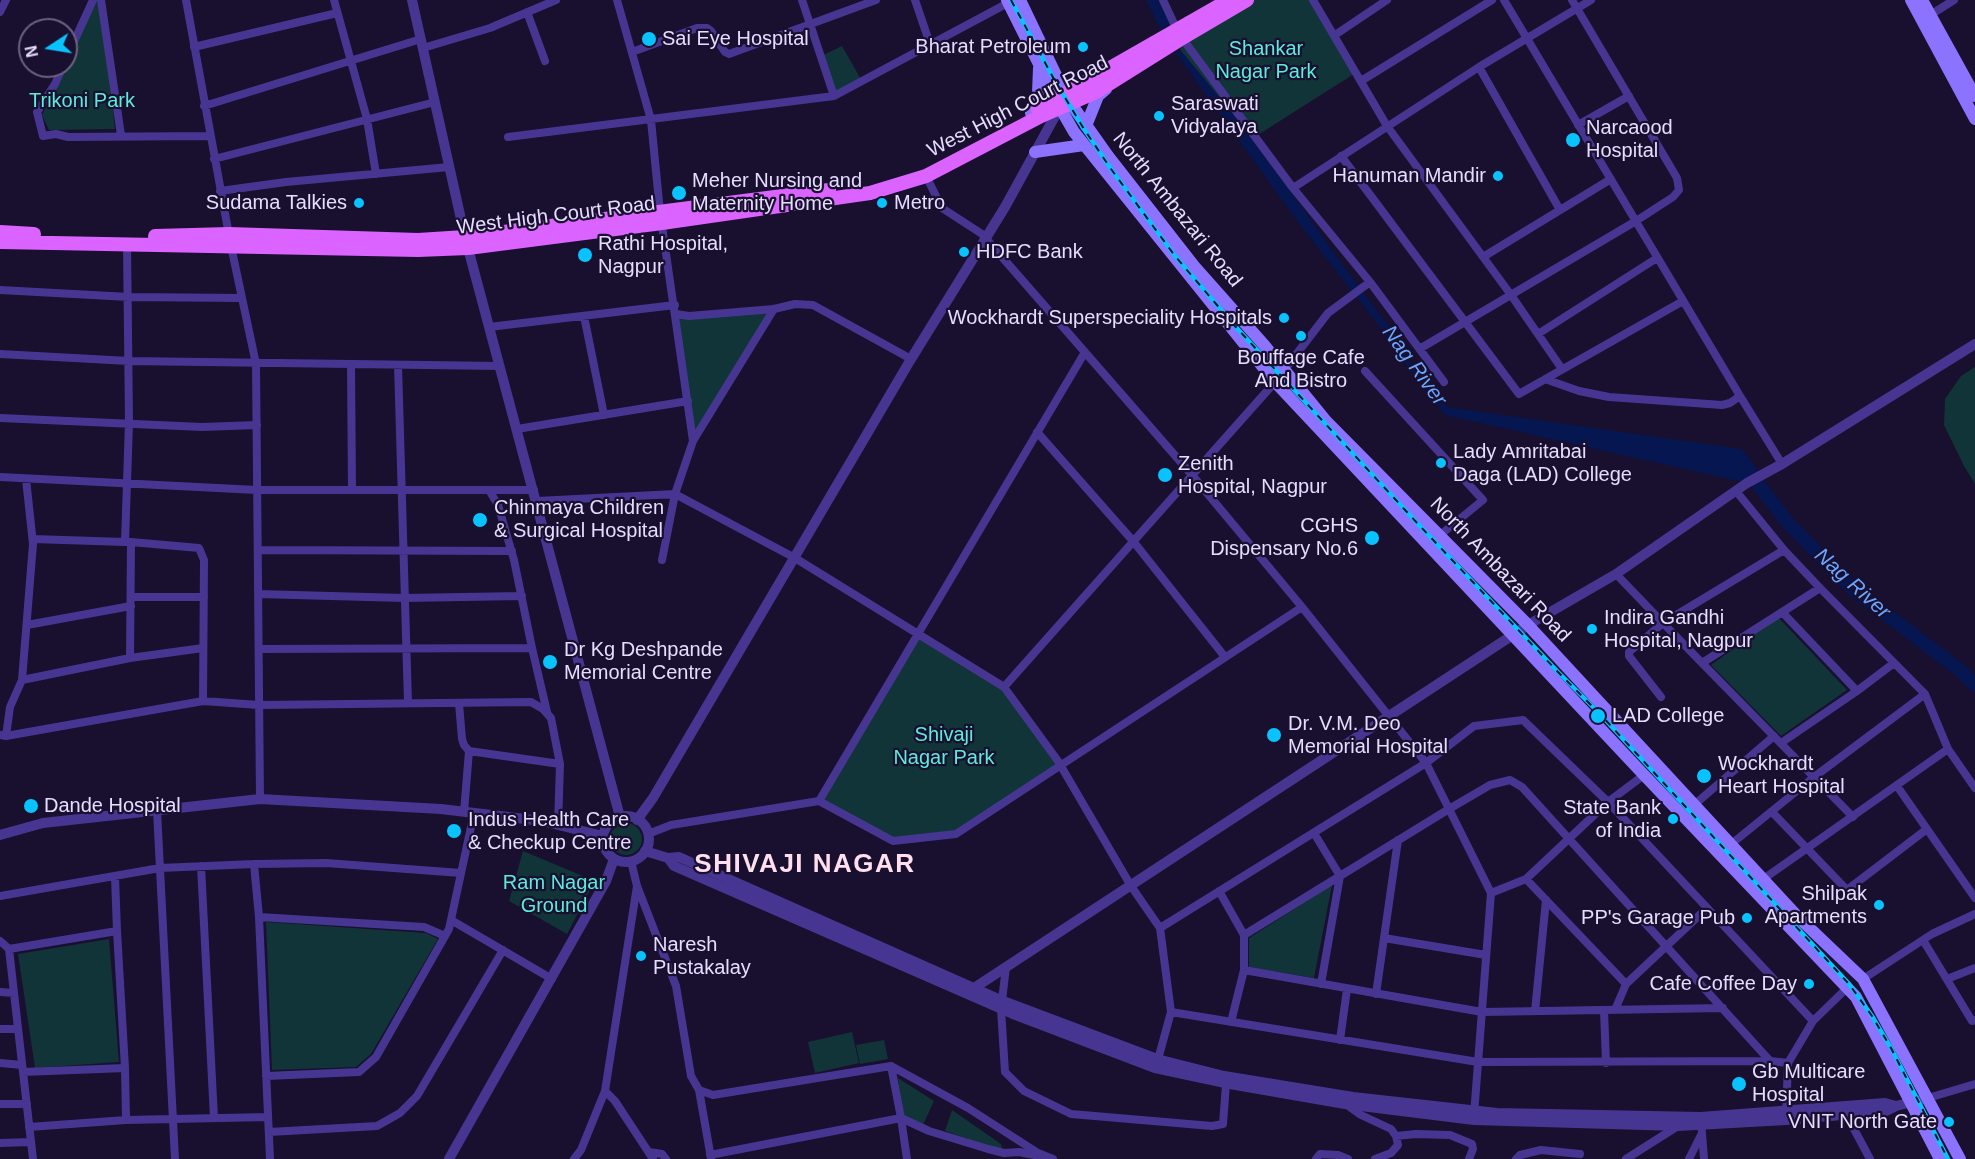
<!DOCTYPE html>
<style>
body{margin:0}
#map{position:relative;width:1975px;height:1159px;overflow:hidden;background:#190f2e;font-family:Arial,sans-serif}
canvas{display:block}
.north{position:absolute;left:18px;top:18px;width:60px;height:60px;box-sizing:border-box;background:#190f2e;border:2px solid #6b6182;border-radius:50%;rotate:258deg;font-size:16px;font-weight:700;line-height:24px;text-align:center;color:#e5dcff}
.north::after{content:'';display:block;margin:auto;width:21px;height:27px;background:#08c3ff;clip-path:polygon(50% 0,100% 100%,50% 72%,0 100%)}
</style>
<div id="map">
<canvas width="1975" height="1159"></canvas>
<div class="north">N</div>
</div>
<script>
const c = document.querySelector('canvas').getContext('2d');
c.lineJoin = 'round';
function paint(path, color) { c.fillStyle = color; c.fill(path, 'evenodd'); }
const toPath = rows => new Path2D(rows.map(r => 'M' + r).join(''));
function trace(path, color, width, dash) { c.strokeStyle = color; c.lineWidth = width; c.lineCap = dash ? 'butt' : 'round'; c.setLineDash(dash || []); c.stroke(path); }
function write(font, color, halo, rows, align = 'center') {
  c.font = font + ' Arial,sans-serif'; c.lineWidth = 4.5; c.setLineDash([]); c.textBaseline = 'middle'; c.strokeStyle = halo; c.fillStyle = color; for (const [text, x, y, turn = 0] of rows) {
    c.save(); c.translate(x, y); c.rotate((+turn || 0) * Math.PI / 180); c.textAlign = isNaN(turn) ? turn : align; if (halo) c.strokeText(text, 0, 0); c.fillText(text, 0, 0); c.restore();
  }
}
paint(toPath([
 [97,0,101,0,115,129,49,130,42,115],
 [1251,0,1311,0,1354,74,1253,138,1181,51,1178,44],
 [842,46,862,81,834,96,821,56],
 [769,312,693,441,679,317],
 [1975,367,1975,484,1964,466,1944,425,1945,399,1961,376],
 [1778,617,1847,690,1781,736,1711,665],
 [918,635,1004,687,1060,766,956,834,893,841,819,801],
 '610 839a16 16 0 1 1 32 0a16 16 0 1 1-32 0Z',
 [523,851,595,881,567,934,509,901],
 [1332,885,1314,978,1249,967,1249,938],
 [266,922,426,933,438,939,371,1054,356,1067,272,1070],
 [109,939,119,1062,35,1068,18,954],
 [852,1032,859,1063,815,1073,808,1042],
 [884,1040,888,1059,860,1064,856,1045],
 [898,1078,934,1101,923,1125,903,1116],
 [952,1110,1001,1144,1002,1148,996,1149,945,1131]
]), '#113438');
paint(toPath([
 [1146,0,1159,0,1171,23,1161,30],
 [1181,51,1253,138,1332,250,1387,324,1409,360,1447,407,1742,449,1758,471,1747,483,1445,415,1405,364,1380,327,1300,225,1175,52]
]), '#061650');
trace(toPath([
 [1747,470,1788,523,1854,590,1961,671,1975,685]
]), '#061650', 14);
trace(toPath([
 [101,0,121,135],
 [186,0,231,246,256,364,260,799],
 [334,0,367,119,376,174],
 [617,0,651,120,660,212,693,441],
 [802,0,834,96],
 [915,0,930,44],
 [1163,0,1177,30],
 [1313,0,1387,126,1511,295,1562,369],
 [1504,0,1740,396,1782,464],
 [0,12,6,0],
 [527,12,545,61],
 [1927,17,1954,0],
 [1335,35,1387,0],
 [1182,38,1293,188,1370,282,1444,382],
 [194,47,337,13],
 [423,48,490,28,556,0],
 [632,52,697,28,707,28,711,31,725,52,729,54,876,0],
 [66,59,93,0],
 [63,66,55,84,37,112,43,136,56,134,68,137,210,136],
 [1479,67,1560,210],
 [1361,81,1492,0],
 [204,106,421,39],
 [1578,125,1629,96],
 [508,137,834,96,1008,3],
 [1341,156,1519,394,1683,301],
 [214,159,435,102],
 [926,176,942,208,982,234,1192,475,1302,607,1426,763,1491,893,1474,1115],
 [1293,188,1479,67,1591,0],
 [220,191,286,182,449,167],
 [1483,257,1611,179],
 [0,290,129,297,241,298],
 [676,314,689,316,774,309,795,304,813,305,911,359],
 [584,316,604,415],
 [489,327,675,305],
 [1538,334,1657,258],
 [1421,348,1636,221,1673,197,1679,190,1677,178,1572,0],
 [0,354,129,361,500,366],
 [351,364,352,490],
 [398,365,408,703],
 [1365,371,1483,500,1439,536],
 [1545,379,1579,391,1609,397,1722,405,1730,403,1740,396],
 [0,418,202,427,257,425],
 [517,429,688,401],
 [1037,432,1133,541,1225,657],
 [0,477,257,490,534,490],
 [1736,491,1784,550],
 [537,501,675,494,795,558,1004,687,1058,761,1131,886,1160,928,1171,1012,1157,1063],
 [33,539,125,542],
 [131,542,199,548,204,560,203,701],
 [258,550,512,551],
 [662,560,675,494,693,441,774,309],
 [1616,574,1663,623,1702,663,1820,588,1784,550,1663,623,1629,652,1629,656,1661,697],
 [1820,588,1925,694],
 [258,594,404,598,522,596],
 [131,597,204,597],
 [1783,613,1857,691,1894,663],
 [27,625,131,606],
 [532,648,547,712],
 [259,649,532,648,514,560,498,505,489,490],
 [130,658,203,648],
 [1702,663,1853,817],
 [22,680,33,544,26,479],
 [1004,687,1275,382,1328,313,1370,282],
 [459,703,462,739,464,745,469,751,560,764],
 [0,735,6,736,203,701,259,705,531,702,543,709,551,718,560,764,558,825],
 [6,736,10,707,22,680,130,658,131,542,125,542,129,423,127,244],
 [1781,743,1857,691],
 [1897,786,1975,898],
 [819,801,1085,352],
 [1694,805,1774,736],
 [157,811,175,1159],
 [464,812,469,751],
 [1772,812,1847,890,1927,829],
 [1314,833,1340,876,1321,984],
 [648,834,671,825,819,801,893,841,956,834,1302,607],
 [1730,845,1814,777,1925,694,1948,749],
 [631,861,637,886,676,986,691,1076,699,1090,713,1095,891,1066,968,1108,1038,1153,1053,1159],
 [254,864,259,917,270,1159],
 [201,866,214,1118],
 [1526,879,1626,984],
 [637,886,605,1091,615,1101,653,1159],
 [1752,887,1948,749,1975,788],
 [1219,891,1244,935,1244,970,1231,1022],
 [1491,893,1526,879,1608,802,1644,775],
 [0,896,160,868,254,864,326,863,461,873],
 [259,917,424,927,445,936],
 [451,920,552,979],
 [1160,928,1426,763,1474,726,1523,720,1608,802,1813,1021],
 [1244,935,1449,809,1490,785,1510,780,1522,787,1770,1061,1788,1063],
 [1384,938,1486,955],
 [1923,940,1972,1021,1975,1020],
 [0,941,9,949,117,931,115,877],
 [9,949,23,1072,125,1068,117,931],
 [1006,967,1001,1009,1005,1072,1024,1091,1071,1114,1212,1126,1223,1124,1226,1084],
 [1244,970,1482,1012,1723,1008],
 [1863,979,1932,934,1975,914],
 [1947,979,1975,968],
 [0,992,14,993],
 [1376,994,1398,840],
 [1604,1010,1606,1063],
 [1615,1010,1626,984,1707,908],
 [1535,1011,1546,900],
 [1171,1012,1478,1062,1770,1061],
 [0,1029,18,1029],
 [1340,1040,1347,989],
 [0,1063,22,1065],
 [891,1066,901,1118,929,1131,988,1149,1004,1153,1019,1152,1039,1156],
 [125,1068,126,1120],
 [23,1072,33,1159],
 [266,1076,359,1072,376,1057,449,929,474,813],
 [699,1090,711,1158],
 [1928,1098,1975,1084],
 [0,1104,27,1104],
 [1347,1105,1361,1115,1391,1129,1396,1136,1398,1145,1391,1153,1375,1159],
 [1846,1114,1870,1159],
 [1786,1116,1788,1063,1813,1021,1848,987],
 [1701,1120,1704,1159],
 [29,1127,126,1120,268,1117],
 [269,1132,377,1126,400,1113,417,1096,503,950],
 [1396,1136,1416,1134,1450,1135,1472,1144,1473,1149,1469,1159],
 [0,1143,31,1142],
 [649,1152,662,1154,666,1159],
 [710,1155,901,1118,907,1159],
 [574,1159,581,1150,605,1091],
 [1316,1159,1320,1154,1338,1155,1348,1159],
 [1516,1159,1520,1155,1541,1150,1580,1154],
 [1626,1159,1678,1126],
 [1689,1159,1701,1135]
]), '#473691', 8);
trace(toPath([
 [412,0,465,237,620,817],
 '603 839a23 23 0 1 1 46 0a23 23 0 1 1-46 0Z',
 [637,820,653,798,911,359,1005,207,1055,116,1051,105],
 [0,835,43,823,260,799,441,809,542,821,603,836],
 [645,851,668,858,679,857,1003,1001,1157,1059,1224,1076,1353,1097,1497,1113,1701,1117,1885,1103,1896,1106],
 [668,858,674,866,1013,1014,1155,1068,1230,1084,1345,1104,1474,1120,1678,1126,1786,1120,1886,1111,1896,1106,1928,1098],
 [971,990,1528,625,1616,574,1747,483,1782,464,1975,344],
 [449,1159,606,881,614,859]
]), '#473691', 10);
trace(toPath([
 [1007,0,1039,64,1051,92,1074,132,1275,382,1644,775,1856,997,1940,1159],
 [1020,0,1067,98,1108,156,1194,266,1265,346,1326,421,1528,625,1798,917,1863,979,1960,1159],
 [1911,0,1975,119],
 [1922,0,1975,96],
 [1031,113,1038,93,1039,68],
 [1086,126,1098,96,1106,89],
 [1035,152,1084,145]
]), '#8b73ff', 12);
trace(toPath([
 [1038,109,1229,0],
 [0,232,34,234],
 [155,236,229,234,418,240,465,237,829,190],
 [0,242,418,250,468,248,662,223,870,193,926,176,1041,116,1096,92,1179,40,1247,0]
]), '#db63ff', 14);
const rail = toPath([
 [1011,0,1055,81,1084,129,1111,169,1175,256,1234,325,1419,525,1558,672,1600,714,1849,984,1872,1016,1891,1048,1948,1159]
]);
trace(rail, '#08c3ff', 4.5);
trace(rail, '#190f2e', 2, [7]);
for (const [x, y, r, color] of [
 [649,39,8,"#08c3ff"],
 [1083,47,6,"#08c3ff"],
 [1159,116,6,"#08c3ff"],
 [1573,140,8,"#08c3ff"],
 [1498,176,6,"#08c3ff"],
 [679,193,8,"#08c3ff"],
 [359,203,6,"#08c3ff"],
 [882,203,6,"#08c3ff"],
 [964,252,6,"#08c3ff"],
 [585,255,8,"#08c3ff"],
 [1284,318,6,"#08c3ff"],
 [1301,336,6,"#08c3ff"],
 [1441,463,6,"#08c3ff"],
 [1165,475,8,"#08c3ff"],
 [480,520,8,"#08c3ff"],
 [1372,538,8,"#08c3ff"],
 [1592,629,6,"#08c3ff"],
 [550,662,8,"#08c3ff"],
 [1598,716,8,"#08c3ff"],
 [1274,735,8,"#08c3ff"],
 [1704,776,8,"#08c3ff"],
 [31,806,8,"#08c3ff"],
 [1673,819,6,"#08c3ff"],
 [454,831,8,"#08c3ff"],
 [1879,905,6,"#08c3ff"],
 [1747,918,6,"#08c3ff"],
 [641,956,6,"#08c3ff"],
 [1809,984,6,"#08c3ff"],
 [1739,1084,8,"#08c3ff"],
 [1949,1122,6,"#08c3ff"]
]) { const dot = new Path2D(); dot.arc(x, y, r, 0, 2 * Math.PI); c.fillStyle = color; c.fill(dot); trace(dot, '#190f2e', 2); }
write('20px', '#e5dcff', '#190f2e', [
 ["Sai Eye Hospital",662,39],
 ["Bharat Petroleum",1071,47,"right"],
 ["Saraswati",1171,104],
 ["Vidyalaya",1171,127],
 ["Narcaood",1586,128],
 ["Hospital",1586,151],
 ["Hanuman Mandir",1486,176,"right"],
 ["Meher Nursing and",692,181],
 ["Maternity Home",692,204],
 ["Sudama Talkies",347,203,"right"],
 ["Metro",894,203],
 ["Rathi Hospital,",598,244],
 ["Nagpur",598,267],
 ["HDFC Bank",976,252],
 ["Wockhardt Superspeciality Hospitals",1272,318,"right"],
 ["Bouffage Cafe",1301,358,"center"],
 ["And Bistro",1301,381,"center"],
 ["Lady Amritabai",1453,452],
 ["Daga (LAD) College",1453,475],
 ["Zenith",1178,464],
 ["Hospital, Nagpur",1178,487],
 ["Chinmaya Children",494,508],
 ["& Surgical Hospital",494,531],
 ["CGHS",1358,526,"right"],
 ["Dispensary No.6",1358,549,"right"],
 ["Indira Gandhi",1604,618],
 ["Hospital, Nagpur",1604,641],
 ["Dr Kg Deshpande",564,650],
 ["Memorial Centre",564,673],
 ["LAD College",1612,716],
 ["Dr. V.M. Deo",1288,724],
 ["Memorial Hospital",1288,747],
 ["Wockhardt",1718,764],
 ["Heart Hospital",1718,787],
 ["Dande Hospital",44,806],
 ["State Bank",1661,808,"right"],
 ["of India",1661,831,"right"],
 ["Indus Health Care",468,820],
 ["& Checkup Centre",468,843],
 ["Shilpak",1867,894,"right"],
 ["Apartments",1867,917,"right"],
 ["PP's Garage Pub",1735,918,"right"],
 ["Naresh",653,945],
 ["Pustakalay",653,968],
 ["Cafe Coffee Day",1797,984,"right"],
 ["Gb Multicare",1752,1072],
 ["Hospital",1752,1095],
 ["VNIT North Gate",1937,1122,"right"]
], 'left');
write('20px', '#5cebdc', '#190f2e', [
 ["Shankar",1266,49],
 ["Nagar Park",1266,72],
 ["Trikoni Park",82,101],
 ["Shivaji",944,735],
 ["Nagar Park",944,758],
 ["Ram Nagar",554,883],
 ["Ground",554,906]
]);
write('20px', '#e5dcff', '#190f2e', [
 ["West High Court Road",1018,107,-27],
 ["North Ambazari Road",1177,210,51],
 ["West High Court Road",556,216,-7],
 ["North Ambazari Road",1500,570,46]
]);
write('italic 21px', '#6aa5ff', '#190f2e', [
 ["Nag River",1414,366,54],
 ["Nag River",1852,584,42]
]);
c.letterSpacing = '1.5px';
write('bold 26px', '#ffdeee', '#190f2e', [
 ["SHIVAJI NAGAR",805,865]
]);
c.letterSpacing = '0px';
</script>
